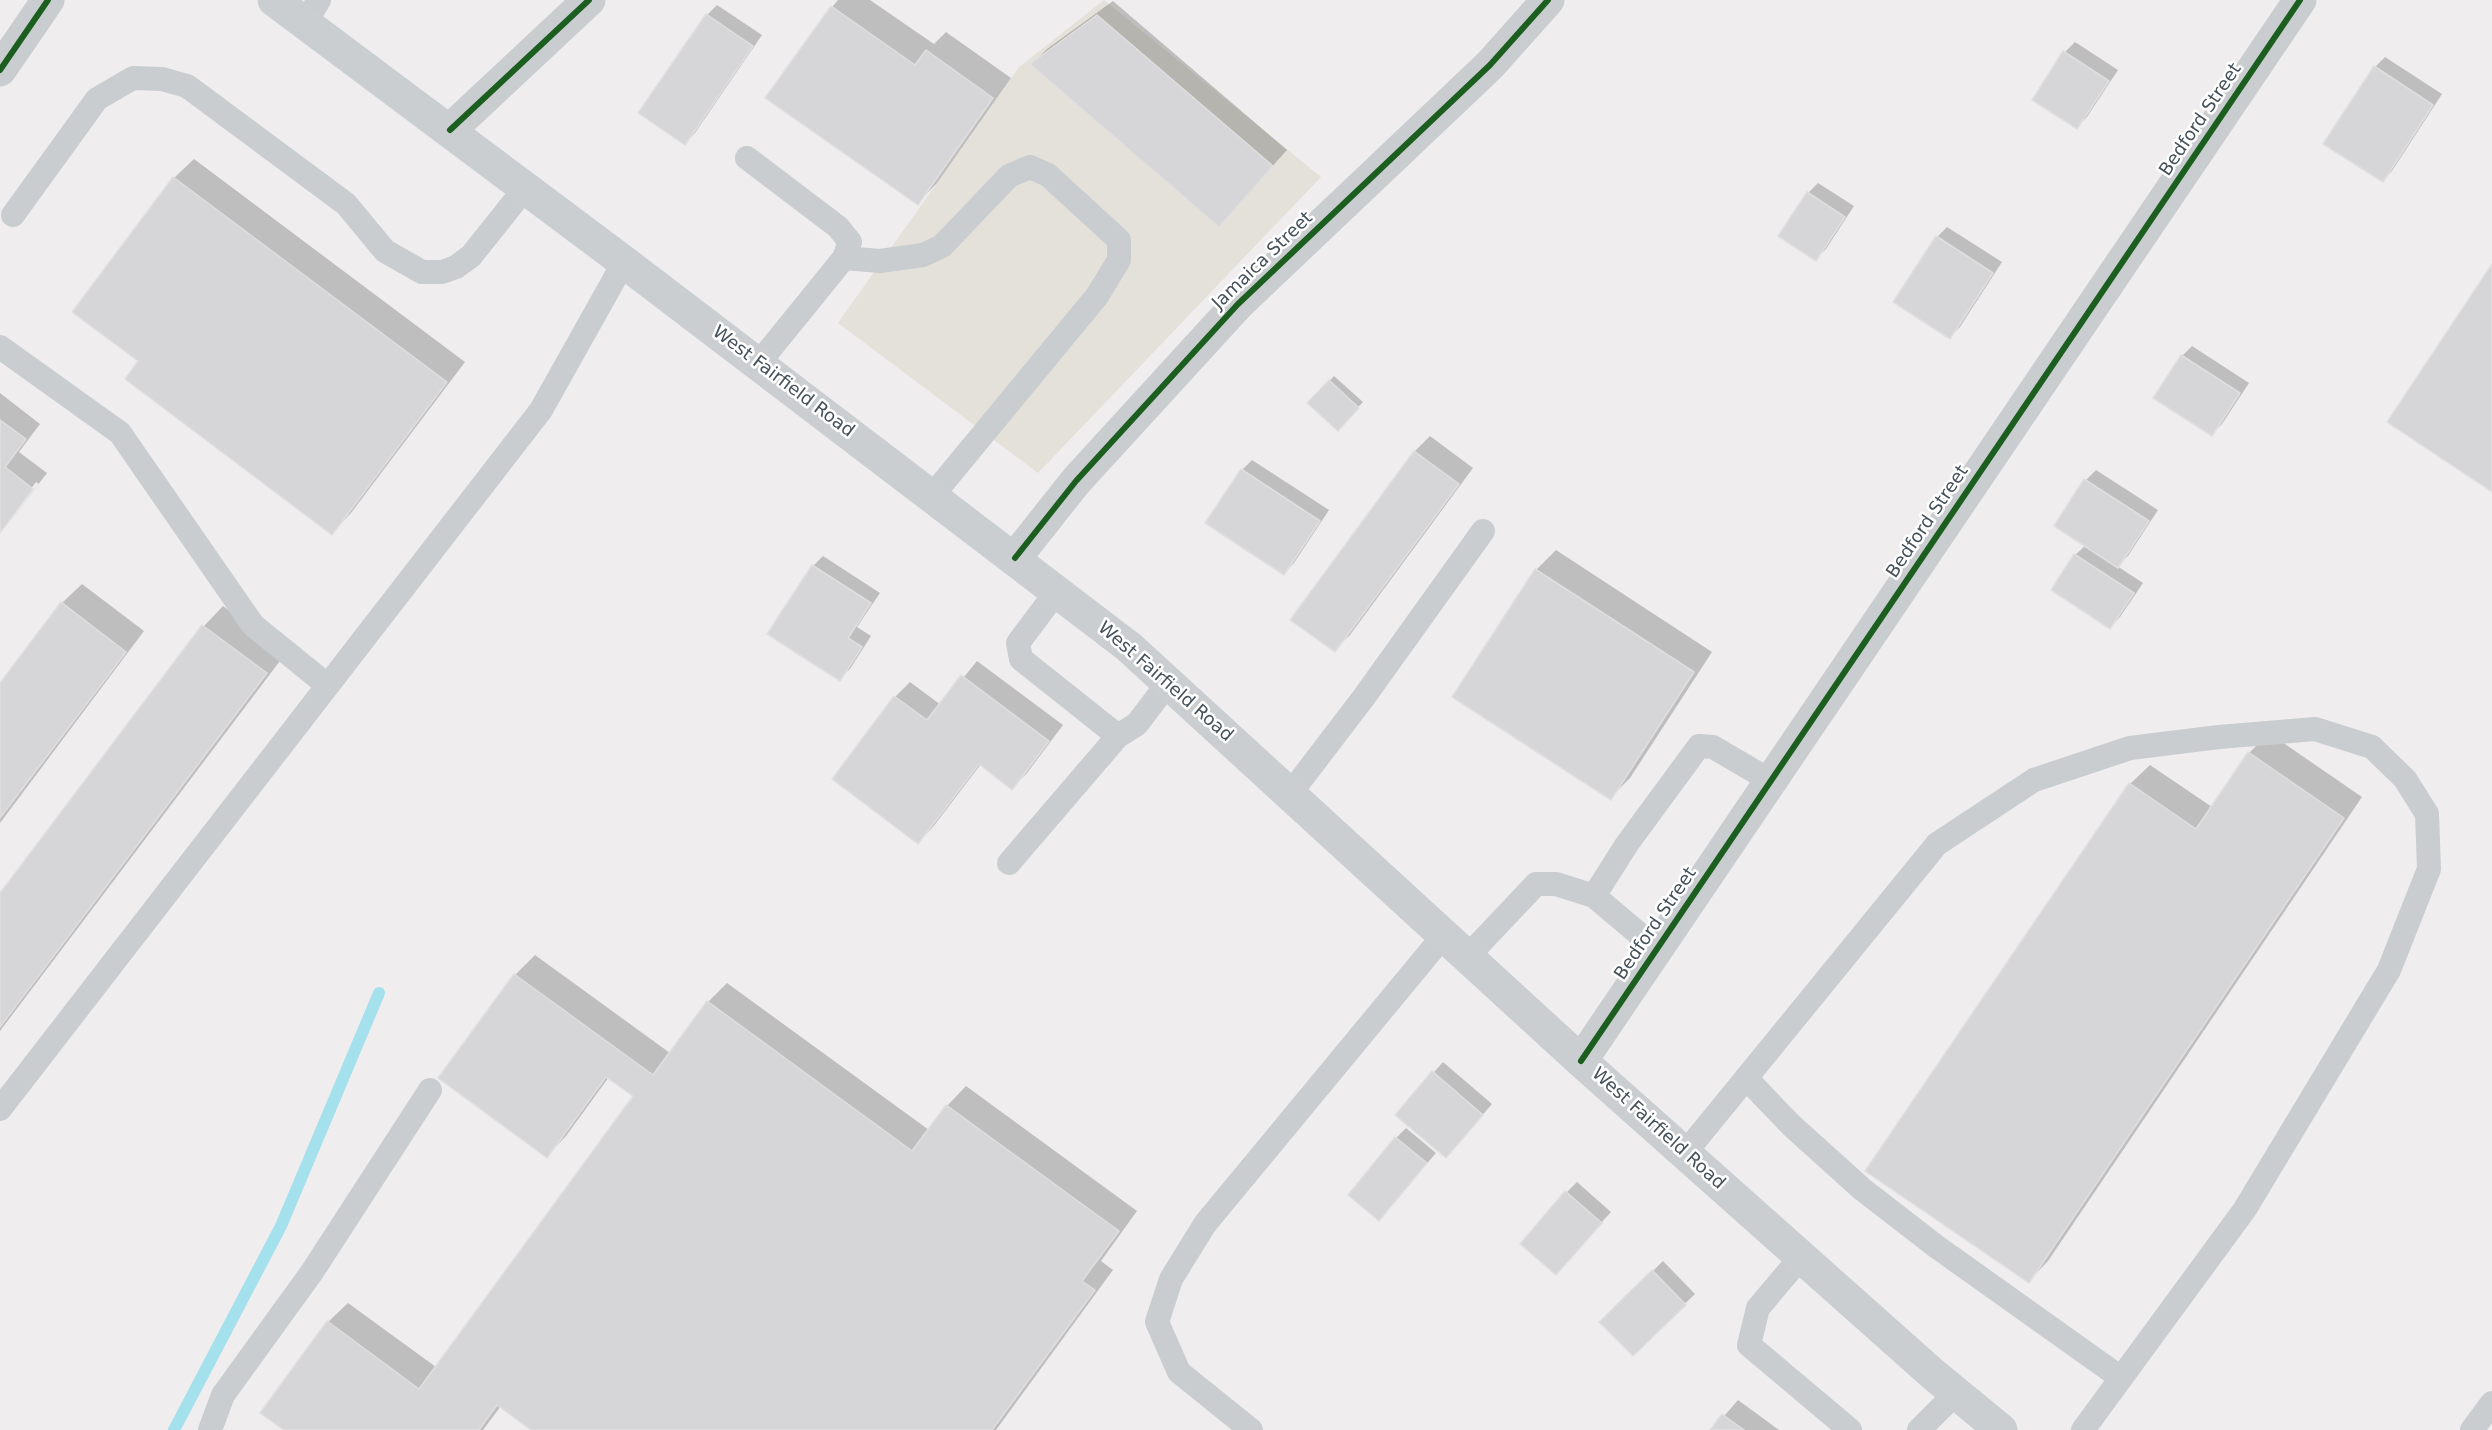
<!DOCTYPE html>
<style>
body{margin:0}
canvas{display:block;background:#efeded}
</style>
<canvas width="2492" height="1430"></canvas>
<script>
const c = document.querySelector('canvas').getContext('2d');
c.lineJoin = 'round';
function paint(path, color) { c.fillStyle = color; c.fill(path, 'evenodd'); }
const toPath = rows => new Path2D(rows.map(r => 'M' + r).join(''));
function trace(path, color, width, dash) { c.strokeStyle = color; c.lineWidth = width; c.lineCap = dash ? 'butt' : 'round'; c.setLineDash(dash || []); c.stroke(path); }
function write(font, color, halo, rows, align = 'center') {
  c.font = font + ' "DejaVu Sans",sans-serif'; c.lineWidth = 5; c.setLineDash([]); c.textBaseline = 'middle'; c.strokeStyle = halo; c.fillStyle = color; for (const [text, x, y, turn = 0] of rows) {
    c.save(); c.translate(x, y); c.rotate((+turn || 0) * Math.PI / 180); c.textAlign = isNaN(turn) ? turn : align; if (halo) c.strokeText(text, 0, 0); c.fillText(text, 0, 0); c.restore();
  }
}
paint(toPath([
 [1104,0,1321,177,1038,473,838,323,1019,67]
]), '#e4e1da');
paint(toPath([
 [838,0,870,0,934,44,946,32,1011,78,937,183,918,203,832,7],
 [1113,1,1287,150,1219,225,1032,64,1047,49],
 [717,5,762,35,695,133,685,143,707,15],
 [2075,42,2118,70,2087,117,2077,127,2034,99,2065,52],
 [2385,57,2442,94,2392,171,2382,181,2375,67],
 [194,159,465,362,351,513,332,533,140,361,174,178],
 [1818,183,1854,206,1826,249,1816,259,1808,193],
 [1947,227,2002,262,1960,327,1950,337,1895,302,1937,237],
 [2192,346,2249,383,2222,424,2212,434,2155,397,2182,356],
 [1334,376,1363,402,1337,429,1309,403],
 [0,393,40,424,19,452,47,473,0,535,39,484,36,482,0,530],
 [1430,436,1473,468,1350,635,1334,650,1292,619,1415,451],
 [1252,460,1329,510,1294,563,1284,573,1242,470],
 [2096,470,2158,510,2128,556,2117,566,2143,583,2120,617,2110,627,2075,555,2086,545,2056,526,2086,480],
 [1556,550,1712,652,1630,778,1610,798,1454,696,1536,570],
 [823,556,880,593,857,627,871,636,850,669,839,679,813,566],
 [82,584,144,631,0,823,0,685,62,603],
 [223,606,286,653,0,1031,0,895,204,626],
 [977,661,1063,725,1027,773,1012,788,981,764,933,827,918,842,834,778,895,697,910,682,941,705],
 [2269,733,2362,797,2048,1261,2029,1281,2130,784,2150,765,2212,807,2249,753],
 [535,955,670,1053,708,1002,727,983,929,1130,947,1106,966,1086,1137,1211,1101,1261,1113,1270,996,1430,534,1430,501,1406,483,1430,287,1430,328,1322,348,1303,436,1367,635,1096,609,1077,566,1136,547,1156,440,1078,515,975],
 [1443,1062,1492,1104,1456,1146,1397,1114],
 [1406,1128,1436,1153,1379,1219,1396,1138],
 [1577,1182,1611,1212,1565,1263,1567,1192],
 [1663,1261,1695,1294,1633,1354,1601,1322],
 [1738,1400,1779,1430,1712,1430]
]), '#0003');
trace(toPath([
 [174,1430,281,1226,379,993]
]), '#a5e0ed', 12);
const building = toPath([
 [831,6,915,65,926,50,993,98,918,205,765,98,831,6],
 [706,14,753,46,685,145,638,113,706,14],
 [1097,15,1273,166,1219,227,1030,64,1097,15],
 [2063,51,2109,81,2077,129,2032,100,2063,51],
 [2374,66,2433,105,2383,182,2323,144,2374,66],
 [173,177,447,382,332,535,125,379,138,361,72,312,173,177],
 [1807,192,1845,217,1816,261,1778,236,1807,192],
 [1936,236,1993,273,1950,339,1893,302,1936,236],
 [2492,264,2492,492,2387,422,2492,264],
 [2181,355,2240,393,2212,436,2153,398,2181,355],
 [1329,380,1359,408,1338,431,1307,403,1329,380],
 [0,420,26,439,5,467,33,489,0,533,0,420],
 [1414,451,1459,484,1335,652,1290,620,1414,451],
 [1241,469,1320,521,1284,575,1205,523,1241,469],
 [2084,479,2149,521,2118,568,2054,526,2084,479],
 [2074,554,2134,593,2110,629,2051,590,2074,554],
 [812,565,871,603,848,638,862,647,840,681,767,634,812,565],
 [1535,569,1694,672,1611,800,1452,697,1535,569],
 [61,602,126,652,0,818,0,683,61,602],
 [202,625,267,673,0,1027,0,893,202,625],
 [961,675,1049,741,1012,790,979,764,918,844,832,779,894,696,927,720,961,675],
 [2248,752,2344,818,2029,1283,1865,1171,2129,783,2196,829,2248,752],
 [514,974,653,1075,707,1001,912,1151,946,1105,1119,1231,1082,1281,1095,1290,992,1430,531,1430,497,1405,479,1430,284,1430,260,1413,327,1321,419,1389,633,1096,606,1077,547,1158,438,1078,514,974],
 [1432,1071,1483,1115,1446,1158,1395,1115,1432,1071],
 [1395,1137,1427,1163,1379,1221,1348,1195,1395,1137],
 [1565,1191,1602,1223,1556,1275,1520,1244,1565,1191],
 [1652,1270,1686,1305,1633,1356,1599,1322,1652,1270],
 [1722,1414,1744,1430,1710,1430,1722,1414]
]);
paint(building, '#d6d5d7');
trace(building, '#e0dfe0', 1.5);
trace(toPath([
 [305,23,319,0],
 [747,158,838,227,850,242,844,258,758,364],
 [13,215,97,99,133,78,162,79,187,86,346,204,385,251,422,272,442,272,456,267,471,256,526,187],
 [844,258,880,261,923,255,942,246,1009,176,1030,167,1048,175,1119,240,1119,260,1097,296,932,496],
 [0,347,120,433,253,625,327,685],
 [1057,591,1018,643,1021,659,1118,736,1137,724,1168,683],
 [1290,794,1364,697,1483,531],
 [1009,863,1118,736],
 [1594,896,1627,844,1699,746,1713,747,1771,781],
 [1467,957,1536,884,1556,884,1594,896,1657,949],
 [1746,1078,1791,1125,1862,1189,1937,1247,2121,1378],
 [0,1109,541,410,624,262],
 [1685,1153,1937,844,2034,780,2130,748,2219,737,2315,729,2372,747,2405,779,2427,814,2429,869,2389,970,2245,1209,2083,1430],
 [1801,1257,1758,1308,1749,1345,1850,1430],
 [210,1430,223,1395,312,1272,430,1090],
 [1251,1430,1179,1372,1157,1322,1171,1279,1205,1224,1444,935],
 [1919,1430,1956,1393],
 [2472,1430,2492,1403]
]), '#cacdcf', 24);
trace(toPath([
 [0,70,48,0],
 [450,130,589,0],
 [1015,558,1076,481,1238,304,1490,65,1548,0],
 [1581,1061,2300,0]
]), '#cacdcf', 33);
trace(toPath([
 [274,0,624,262,1129,647,1581,1061,1934,1375,2001,1430]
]), '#caced0', 33);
trace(toPath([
 [0,70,48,0],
 [450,130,589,0],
 [1015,558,1076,481,1238,304,1490,65,1548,0],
 [1581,1061,2300,0]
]), '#1b5e20', 6);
write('18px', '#45515a', '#fff', [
 ["Bedford Street",2201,120,-56],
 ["Jamaica Street",1263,261,-44],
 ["West Fairfield Road",783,382,37],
 ["Bedford Street",1928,522,-56],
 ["West Fairfield Road",1165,682,41],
 ["Bedford Street",1656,924,-56],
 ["West Fairfield Road",1658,1129,42]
]);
</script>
